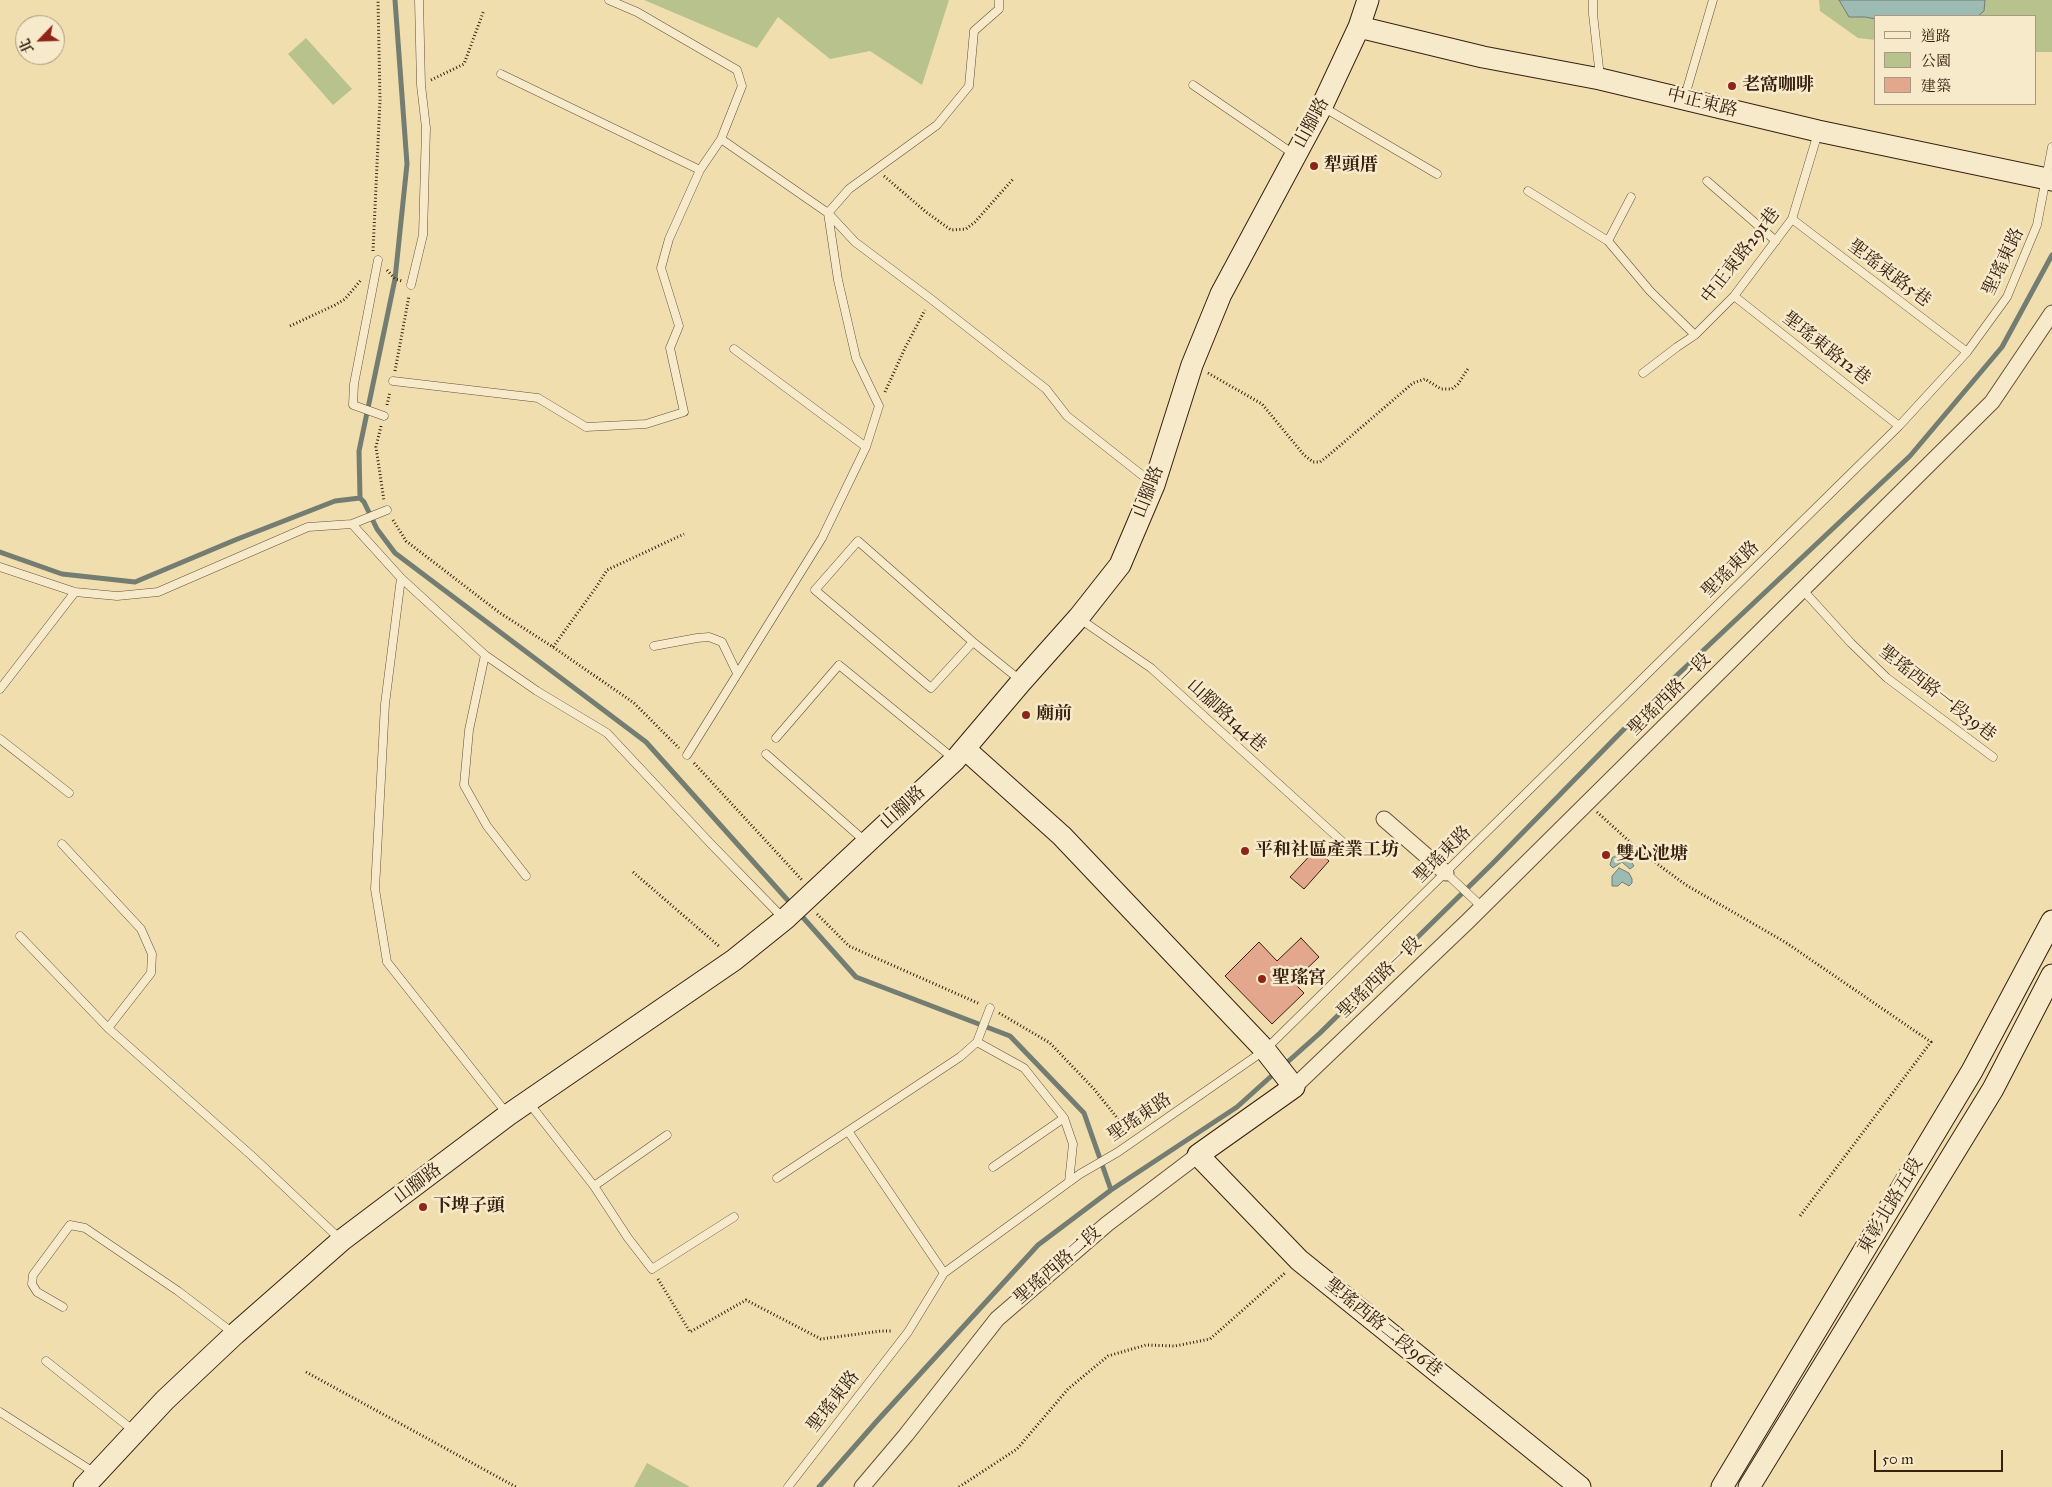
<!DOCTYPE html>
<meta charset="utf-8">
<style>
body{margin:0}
#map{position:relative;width:2052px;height:1487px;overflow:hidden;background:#f1deaf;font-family:"IM FELL Great Primer","Noto Serif TC",serif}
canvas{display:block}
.legend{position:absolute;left:1874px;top:15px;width:162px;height:90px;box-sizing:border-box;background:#f6eacb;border:1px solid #aa9980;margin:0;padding:6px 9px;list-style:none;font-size:15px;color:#382010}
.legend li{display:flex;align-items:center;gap:10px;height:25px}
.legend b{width:25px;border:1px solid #aa9980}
.north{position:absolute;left:15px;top:15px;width:50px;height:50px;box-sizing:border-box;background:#f6eacb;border:1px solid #aa9980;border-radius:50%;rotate:246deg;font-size:14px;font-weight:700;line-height:20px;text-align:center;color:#382010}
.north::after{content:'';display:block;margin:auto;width:18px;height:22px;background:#8f2418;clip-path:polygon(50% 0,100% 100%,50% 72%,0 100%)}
.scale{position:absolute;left:1874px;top:1450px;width:129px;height:22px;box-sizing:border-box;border:2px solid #382010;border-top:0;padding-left:6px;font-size:15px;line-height:18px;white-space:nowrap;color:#382010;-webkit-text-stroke:4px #f6eacb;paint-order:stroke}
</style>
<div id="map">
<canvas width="2052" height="1487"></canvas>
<ul class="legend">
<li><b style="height:6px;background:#f6eacb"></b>道路</li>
<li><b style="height:14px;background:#b8c28c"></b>公園</li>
<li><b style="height:14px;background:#e2a78d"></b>建築</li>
</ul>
<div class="north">北</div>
<div class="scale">50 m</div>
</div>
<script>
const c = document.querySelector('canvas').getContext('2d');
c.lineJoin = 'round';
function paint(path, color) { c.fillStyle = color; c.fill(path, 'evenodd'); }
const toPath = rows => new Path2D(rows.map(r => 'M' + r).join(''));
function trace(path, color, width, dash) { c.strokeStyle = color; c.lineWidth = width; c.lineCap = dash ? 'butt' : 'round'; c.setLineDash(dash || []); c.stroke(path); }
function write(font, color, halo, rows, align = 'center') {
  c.font = font + ' "IM FELL Great Primer","Noto Serif TC",serif'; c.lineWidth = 5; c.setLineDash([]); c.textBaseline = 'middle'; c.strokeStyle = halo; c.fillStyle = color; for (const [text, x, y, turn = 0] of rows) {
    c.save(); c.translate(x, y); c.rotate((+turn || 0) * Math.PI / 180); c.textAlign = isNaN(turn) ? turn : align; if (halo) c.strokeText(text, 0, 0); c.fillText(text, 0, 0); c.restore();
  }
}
paint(toPath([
 [644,0,949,0,922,85,870,51,830,59,778,17,757,48],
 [1819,0,2052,0,2052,52,2036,52,2036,16,1876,16,1876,40,1858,38,1820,11],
 [306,38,352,89,333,105,288,54],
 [647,1463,690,1487,634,1487]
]), '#b8c28c');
const water = toPath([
 [1839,0,1985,0,1984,11,1978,16,1876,16,1876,19,1865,17,1849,17,1839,0],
 [1621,852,1626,854,1634,866,1630,869,1622,862,1613,868,1610,865,1612,858,1621,852],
 [1619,868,1629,873,1632,879,1632,883,1629,886,1622,882,1618,886,1612,886,1612,876,1619,868]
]);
paint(water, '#9cbbb3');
trace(water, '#747d72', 1);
trace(toPath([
 [395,0,407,164,395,279,359,451,360,498,364,502,377,529,395,553,646,742,792,905],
 [0,552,62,574,135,582,235,540,335,501,360,498],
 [799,913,856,977,1010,1036,1084,1113,1111,1190],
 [1283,1066,1320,1033,1493,863,1675,677,1910,456,2002,347,2052,255],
 [819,1487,877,1421,1038,1245,1111,1190,1237,1107,1277,1071]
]), '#747d72', 5);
const building = toPath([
 [1316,849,1329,861,1304,889,1290,877,1316,849],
 [1301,938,1319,957,1293,982,1304,993,1272,1024,1225,976,1259,942,1277,961,1301,938]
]);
paint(building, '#e2a78d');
trace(building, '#382010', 1);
const lane = toPath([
 [1593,0,1593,14,1600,77],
 [501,74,700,170],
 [1193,85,1295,155],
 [1684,99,1713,0],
 [1323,107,1437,174],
 [721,139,828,213,855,242,931,299,1046,389,1067,416,1152,483],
 [1707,181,1776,241],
 [1528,191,1608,241,1650,291,1695,335],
 [1792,219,1967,352],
 [1608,241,1631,197],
 [378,260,354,384,353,405,384,416],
 [411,285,423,235,426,128,421,85,419,0],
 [1734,296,1899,426],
 [734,349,866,447],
 [1643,373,1677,347,1695,335,1734,296,1792,219,1818,133],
 [393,381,538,398,586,427,646,424,684,412,670,348,679,326,661,268,669,239,700,170,721,139,742,86,737,70,637,12,609,0],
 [352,524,387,510],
 [0,567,75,592,117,596,158,592,308,527,352,524,401,578,485,655,537,691,607,733,711,844,783,918],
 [401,578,385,704,375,889,387,962,508,1115],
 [1802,589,1851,643,1887,678,1993,757],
 [1080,619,1151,668,1346,845],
 [973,642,931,688,815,590,858,541,973,642,1020,680],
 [654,646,697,638,709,637,722,642,737,673],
 [485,655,469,730,464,785,487,826,526,876],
 [0,689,75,592],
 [776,738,839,665,954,759],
 [0,739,69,793],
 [766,754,866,842],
 [687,755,822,538,866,447,879,406,856,358,838,280,828,213,849,189,937,125,969,86,974,31,999,9,999,0],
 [62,844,141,929,152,954,151,973,108,1028],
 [1446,873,1482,907],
 [20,936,108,1028,252,1156,341,1240],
 [977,1042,1024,1068,1064,1118,1073,1144,1069,1182],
 [529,1103,594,1186,628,1238,652,1269,734,1217],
 [848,1131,944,1273],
 [993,1167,1064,1118],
 [777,1178,960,1057,977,1042,990,1008],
 [594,1186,667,1135],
 [63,1307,37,1292,32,1284,33,1275,70,1225,85,1228,178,1291,233,1333],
 [46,1361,134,1431],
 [0,1412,95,1473],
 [788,1487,908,1332,944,1273,1080,1174,1118,1152,1265,1050,1899,426,1967,352,2007,297,2037,225,2052,147]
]);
const street = toPath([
 [1384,819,1446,873],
 [1294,1087,1467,922,1992,402,2052,313],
 [862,1487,906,1435,997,1319,1107,1224,1198,1155]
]);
const secondary = toPath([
 [1359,27,1483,57,1600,79,1818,131,2052,180],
 [965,749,1062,836,1265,1050,1294,1087,1198,1155,1299,1260,1580,1487],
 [84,1487,165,1400,235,1334,342,1240,508,1115,734,960,785,919,955,760,1022,681,1079,617,1120,565,1154,485,1192,365,1221,294,1322,106,1359,27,1368,0],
 [1722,1487,1972,1071,2052,921],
 [1749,1487,1993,1089,2052,975]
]);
trace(lane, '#665038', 9);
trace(street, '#665038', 17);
trace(secondary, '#382010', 23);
trace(toPath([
 [431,80,464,64,484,10],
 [884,176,926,212,951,230,966,229,975,222,1014,178],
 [373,251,380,100,378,0],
 [387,270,395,279,402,281],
 [290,326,335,305,345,299,361,280],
 [395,371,409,296],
 [1208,373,1262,404,1304,455,1313,462,1320,462,1329,455,1413,383,1425,379,1441,389,1452,389,1458,384,1469,367],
 [885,392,905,348,925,310],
 [387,405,390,392],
 [381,426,376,447,384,501],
 [393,520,406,541,500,613,553,647,634,703,679,748],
 [553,647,597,586,607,570,684,534],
 [694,763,802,880],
 [1597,812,1641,852,1686,885,1785,942,1931,1042,1800,1216],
 [633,872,720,947],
 [817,914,849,946,980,1004],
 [999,1013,1050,1043,1094,1089,1122,1124,1125,1134],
 [658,1279,690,1332,746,1300,821,1339,881,1331,893,1331],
 [306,1372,516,1487],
 [959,1487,1017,1449,1068,1389,1108,1356,1146,1345,1175,1346,1210,1339,1286,1272]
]), '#382010', 3, [1, 2.5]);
trace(lane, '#f6eacb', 8);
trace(street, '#f6eacb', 15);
trace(secondary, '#f6eacb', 21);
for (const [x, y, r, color] of [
 [1732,86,5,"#8f2418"],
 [1314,166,5,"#8f2418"],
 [1026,715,5,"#8f2418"],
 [1245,851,5,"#8f2418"],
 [1606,855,5,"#8f2418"],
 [1262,979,5,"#8f2418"],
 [423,1207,5,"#8f2418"]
]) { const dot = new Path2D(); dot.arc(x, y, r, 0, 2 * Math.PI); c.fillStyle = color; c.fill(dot); trace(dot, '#f6eacb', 2); }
write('bold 18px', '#382010', '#f6eacb', [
 ["老窩咖啡",1742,86],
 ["犁頭厝",1324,166],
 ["廟前",1036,715],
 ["平和社區產業工坊",1255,851],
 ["雙心池塘",1616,855],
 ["聖瑤宮",1272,979],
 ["下埤子頭",433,1207]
], 'left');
write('18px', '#382010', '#f6eacb', [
 ["中正東路",1702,103,14],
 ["山腳路",1312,123,-62],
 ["中正東路291巷",1741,256,-52],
 ["聖瑤東路",2004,262,-65],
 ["聖瑤東路5巷",1889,274,37],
 ["聖瑤東路12巷",1826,349,38],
 ["山腳路",1149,492,-69],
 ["聖瑤東路",1731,570,-45],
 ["聖瑤西路一段39巷",1937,694,38],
 ["聖瑤西路一段",1670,695,-45],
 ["山腳路144巷",1226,716,42],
 ["山腳路",903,808,-43],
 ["聖瑤東路",1443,855,-45],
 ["聖瑤西路一段",1380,978,-44],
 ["聖瑤東路",1140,1118,-34],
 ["山腳路",418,1184,-37],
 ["東彰北路五段",1891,1206,-59],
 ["聖瑤西路二段",1058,1266,-41],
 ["聖瑤西路二段96巷",1383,1328,39],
 ["聖瑤東路",834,1402,-52]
]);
</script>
